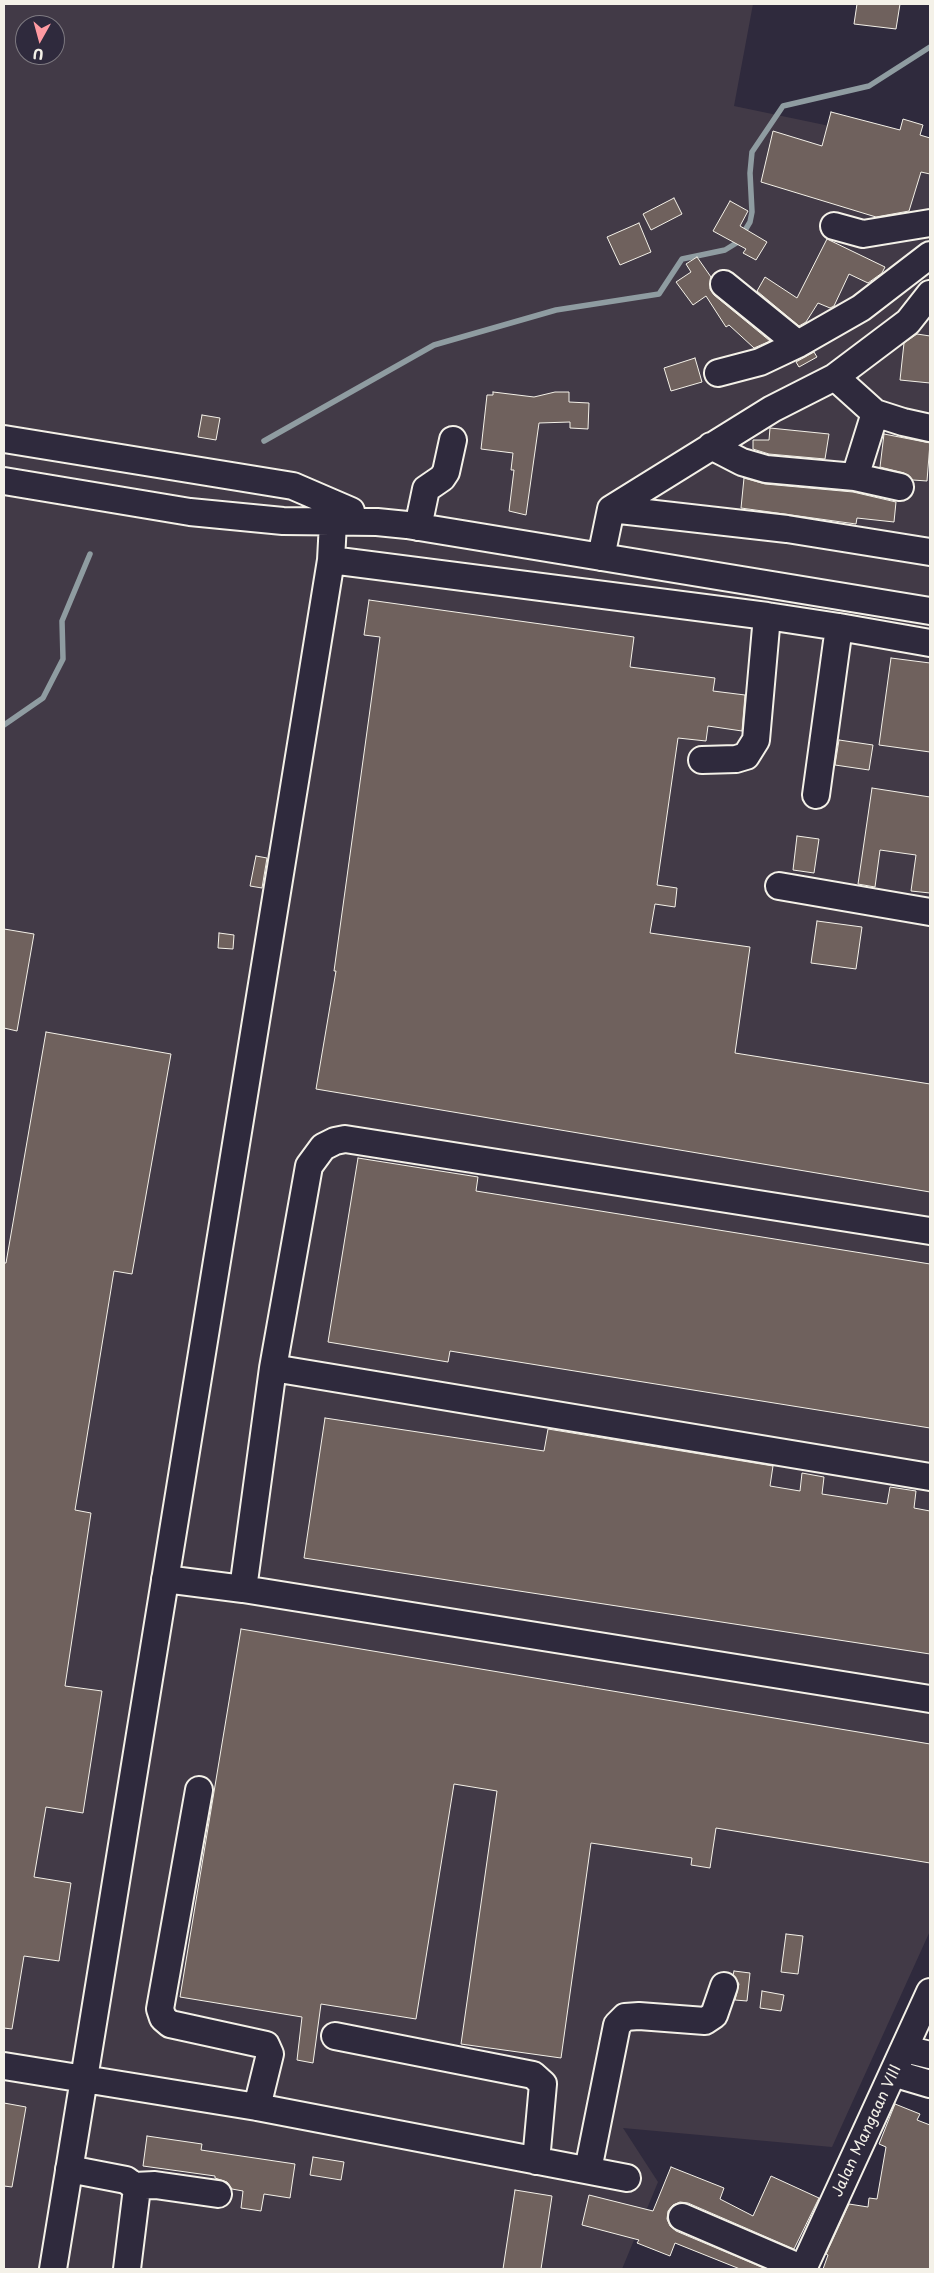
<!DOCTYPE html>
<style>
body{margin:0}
#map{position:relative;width:934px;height:2273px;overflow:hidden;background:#2f2a3d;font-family:"Playpen Sans",sans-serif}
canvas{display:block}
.frame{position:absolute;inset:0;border:5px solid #f4f1e8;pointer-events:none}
.north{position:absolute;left:15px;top:15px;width:50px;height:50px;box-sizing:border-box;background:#2f2a3d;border:1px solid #7e7a81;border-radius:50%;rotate:187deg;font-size:14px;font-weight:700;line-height:20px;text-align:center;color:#f4f1e8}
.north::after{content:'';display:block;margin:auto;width:18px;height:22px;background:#ff9aa2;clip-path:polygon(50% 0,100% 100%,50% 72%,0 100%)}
</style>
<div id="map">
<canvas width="934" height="2273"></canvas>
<div class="frame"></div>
<div class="north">U</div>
</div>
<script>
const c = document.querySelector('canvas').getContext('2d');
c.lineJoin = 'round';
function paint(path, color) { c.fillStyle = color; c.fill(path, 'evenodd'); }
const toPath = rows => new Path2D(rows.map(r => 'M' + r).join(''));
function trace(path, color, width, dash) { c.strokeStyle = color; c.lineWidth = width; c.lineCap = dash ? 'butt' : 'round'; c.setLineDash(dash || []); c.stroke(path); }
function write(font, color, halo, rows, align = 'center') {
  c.font = font + ' "Playpen Sans",sans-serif'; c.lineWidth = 4; c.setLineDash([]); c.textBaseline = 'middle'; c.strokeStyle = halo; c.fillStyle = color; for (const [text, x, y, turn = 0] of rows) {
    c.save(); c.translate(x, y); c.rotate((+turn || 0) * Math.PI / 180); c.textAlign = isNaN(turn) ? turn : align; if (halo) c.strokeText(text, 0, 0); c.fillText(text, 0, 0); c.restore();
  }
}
paint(toPath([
 [4,4,753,4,734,106,930,147,930,1931,832,2147,623,2128,658,2182,622,2269,4,2269],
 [25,25,55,25,55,55,25,55]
]), '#423a47');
trace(toPath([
 [264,441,434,345,556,310,659,294,682,259,725,250,738,242,750,222,752,212,750,173,752,152,783,106,869,86,930,47],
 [4,725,43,698,63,659,62,621,90,554]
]), '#8f9ca1', 5.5);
const building = toPath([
 [857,4,900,4,896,29,854,24,857,4],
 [831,112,900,130,903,119,923,125,920,135,930,138,930,174,921,172,909,211,876,217,761,182,773,131,822,146,831,112],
 [674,198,682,214,651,230,643,214,674,198],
 [730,201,748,211,740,226,767,242,756,260,743,253,746,249,713,231,730,201],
 [639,223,651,252,620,265,607,237,639,223],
 [827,239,885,267,882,273,868,283,849,274,834,306,830,308,818,303,806,322,799,326,757,291,765,277,797,298,827,239],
 [697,257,711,277,710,289,714,295,770,341,754,348,729,325,726,327,706,296,693,305,676,282,691,272,686,264,697,257],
 [917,334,930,336,930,383,900,380,904,343,917,334],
 [814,352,817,357,799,367,796,362,814,352],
 [695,358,702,382,671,391,664,368,695,358],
 [493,392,534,397,555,392,569,392,569,402,589,403,588,429,570,428,570,422,539,423,526,515,509,511,514,470,511,470,513,453,481,449,487,395,493,395,493,392],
 [202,415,220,418,216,440,198,437,202,415],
 [770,428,829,434,825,459,769,454,753,449,753,440,769,440,770,428],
 [884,434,930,443,927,481,913,480,904,473,880,467,884,434],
 [744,478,765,484,853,492,896,502,894,522,857,518,856,524,741,508,744,478],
 [369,600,634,637,630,667,715,678,713,691,745,695,742,731,708,726,706,741,678,738,657,885,677,888,675,907,655,904,650,933,750,947,735,1053,930,1084,930,1192,316,1089,336,971,334,971,380,637,364,635,369,600],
 [891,658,930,663,930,752,879,745,891,658],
 [839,740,873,745,869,770,835,765,839,740],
 [872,788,930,797,930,893,911,891,916,855,880,850,875,887,858,884,872,788],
 [797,836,819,839,814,873,793,870,797,836],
 [256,856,267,858,262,888,250,886,256,856],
 [817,921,862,927,856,969,811,963,817,921],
 [4,929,34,934,17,1031,4,1028,4,929],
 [219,933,234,935,233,949,218,948,219,933],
 [46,1032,171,1054,132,1274,114,1271,75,1510,91,1513,65,1686,102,1691,83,1813,46,1807,34,1877,71,1883,59,1961,24,1956,12,2029,4,2028,4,1263,6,1263,46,1032],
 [358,1158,478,1177,476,1191,930,1264,930,1428,450,1351,448,1362,328,1342,358,1158],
 [325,1418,544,1451,548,1429,773,1466,770,1486,800,1491,802,1473,824,1477,822,1494,887,1504,890,1487,916,1491,914,1508,930,1511,930,1654,304,1558,325,1418],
 [241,1629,930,1744,930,1863,716,1828,710,1868,691,1865,692,1858,591,1843,561,2058,461,2044,497,1791,454,1784,416,2019,321,2004,313,2063,297,2060,302,2017,180,1997,241,1629],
 [786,1934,803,1936,798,1974,781,1972,786,1934],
 [734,1971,750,1973,747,2001,735,2000,739,1984,733,1975,734,1971],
 [762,1991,784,1995,781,2011,760,2008,762,1991],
 [4,2103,26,2107,12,2187,4,2186,4,2103],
 [895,2104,920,2114,917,2120,930,2125,930,2269,823,2269,828,2255,826,2254,849,2204,868,2207,869,2198,877,2199,886,2147,879,2144,895,2104],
 [147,2136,202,2144,201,2150,295,2164,290,2198,264,2194,261,2211,241,2208,243,2191,232,2189,227,2182,215,2178,215,2176,143,2166,147,2136],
 [313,2157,344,2162,341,2180,310,2175,313,2157],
 [671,2167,724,2188,720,2199,753,2216,771,2176,819,2198,794,2249,688,2203,680,2202,673,2205,668,2211,667,2219,670,2226,676,2231,766,2269,740,2269,675,2243,670,2256,637,2243,639,2240,582,2225,589,2195,653,2211,671,2167],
 [515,2190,552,2196,541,2269,503,2269,515,2190]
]);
paint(building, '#6f615d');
trace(building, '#f4f1e8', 1);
const minor = toPath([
 [834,226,863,234,930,223],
 [724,284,798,344],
 [718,373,760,362,798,344,861,308,930,255],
 [835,377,875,413,903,422,930,428],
 [4,439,293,486,351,511],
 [711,446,742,462,766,469,855,477,875,413],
 [855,477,900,487],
 [4,481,190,512,283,521,377,522,407,525,930,611],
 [611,509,787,529,930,552],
 [418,527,426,489,442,478,446,472,453,440],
 [601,557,611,509,772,409,835,377,908,322,930,294],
 [331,560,767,616,839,627],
 [702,760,736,759,746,756,756,740,767,616],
 [816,795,839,627,930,643],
 [779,886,930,912],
 [273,1368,309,1166,323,1147,335,1141,345,1139,930,1231],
 [165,1579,243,1589,930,1699],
 [243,1589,273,1368,930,1477],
 [199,1790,160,2009,163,2018,170,2024,266,2045,270,2054,257,2107],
 [335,2036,533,2075,543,2084,536,2161],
 [905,2049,930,2055],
 [4,2066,257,2107,627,2178],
 [893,2073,930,2084],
 [69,2169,126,2180,137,2188,127,2269],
 [588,2170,617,2025,625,2017,639,2016,705,2021,714,2015,724,1986],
 [134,2186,155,2185,218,2194],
 [682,2217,803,2269],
 [53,2269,331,560,334,504],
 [803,2269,930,1992]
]);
trace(minor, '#f4f1e8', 30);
trace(minor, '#2f2a3d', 26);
write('15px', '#f4f1e8', '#2f2a3d', [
 ["Jalan Mangaan VIII",867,2131,-65]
]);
</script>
